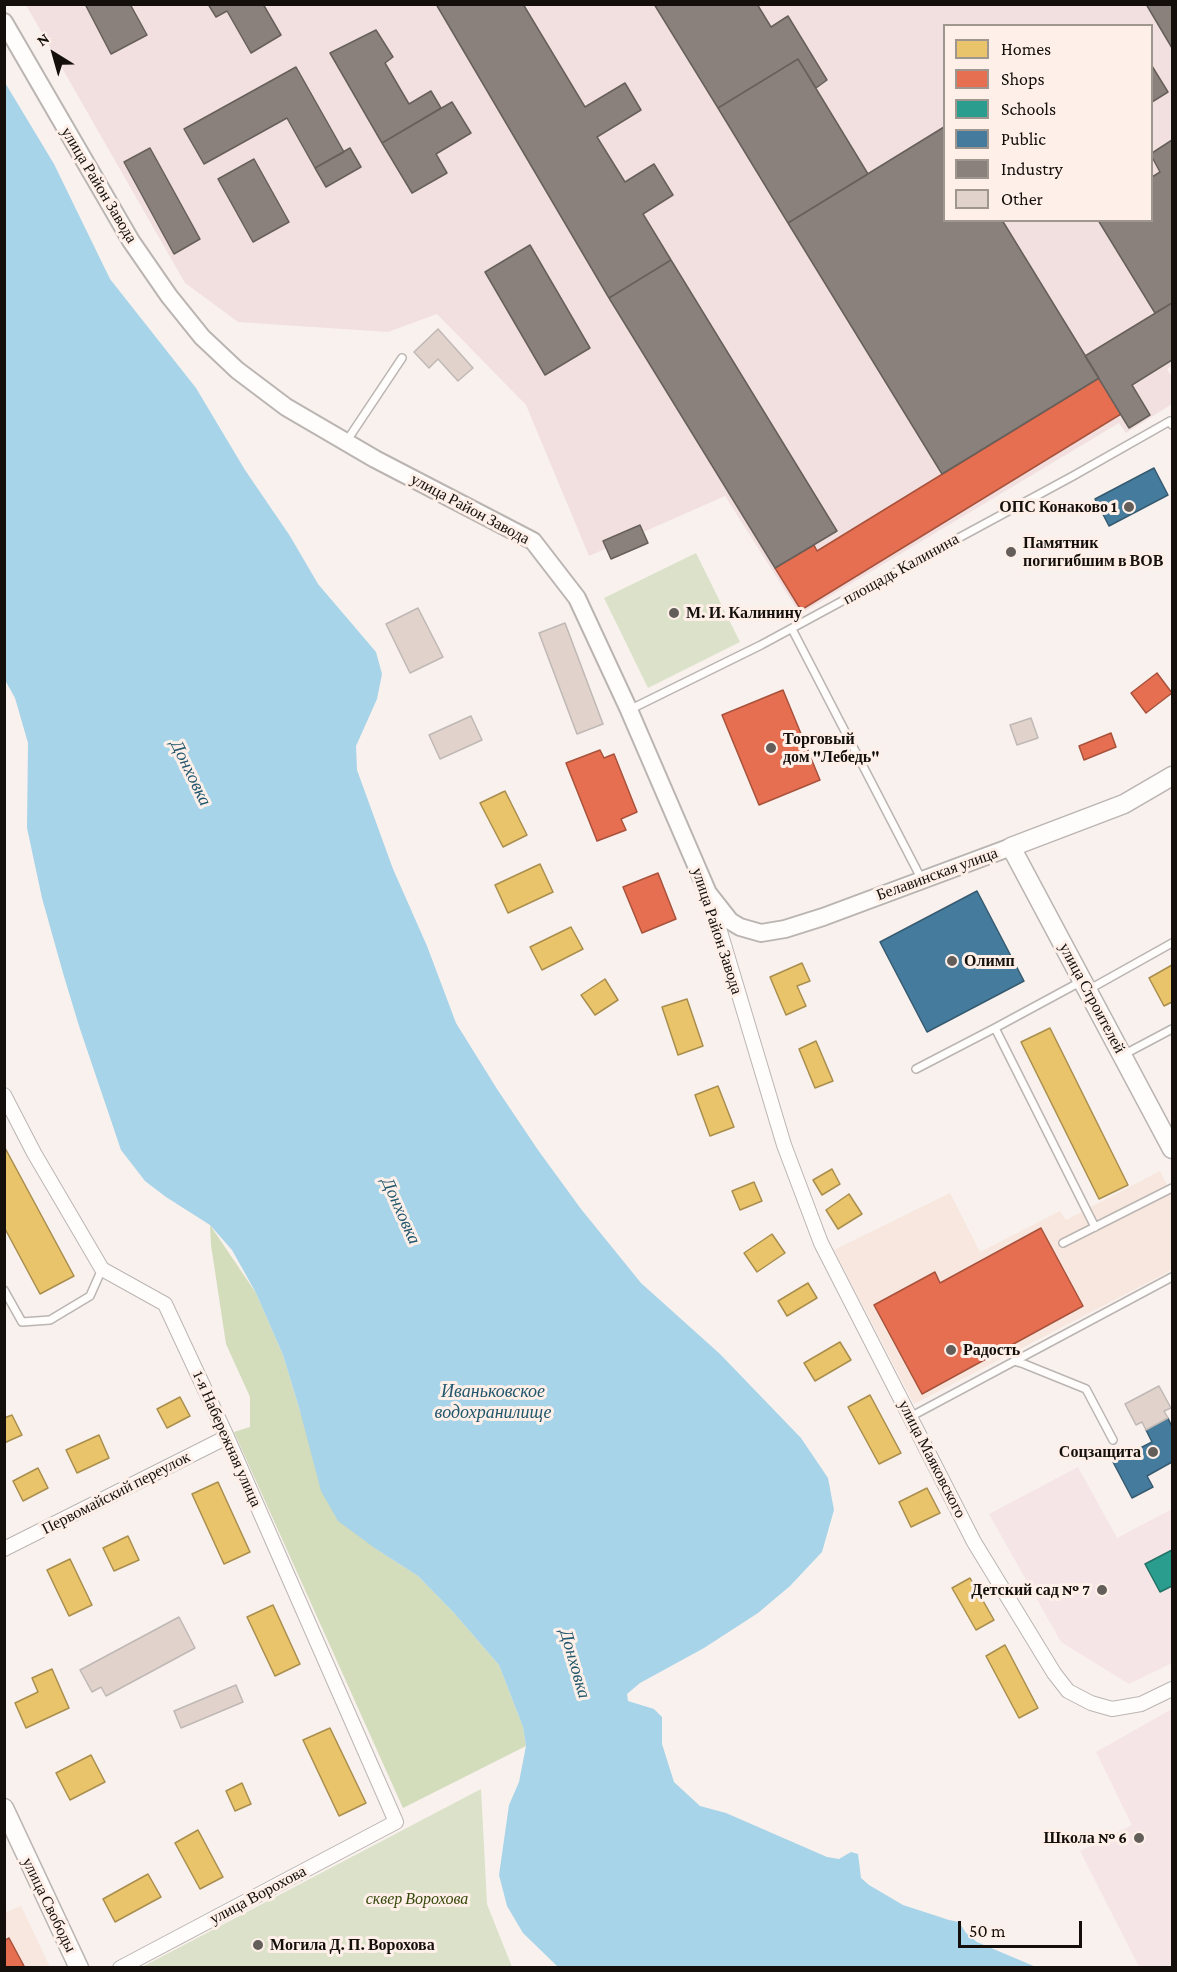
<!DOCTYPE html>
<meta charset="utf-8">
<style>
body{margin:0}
#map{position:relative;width:1177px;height:1972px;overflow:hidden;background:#f9f1ee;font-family:"Crimson Pro",serif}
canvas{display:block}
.frame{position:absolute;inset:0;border:6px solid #140f0b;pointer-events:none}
.legend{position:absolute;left:943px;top:24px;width:210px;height:198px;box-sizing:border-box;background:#fef0e9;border:2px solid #a09690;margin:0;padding:8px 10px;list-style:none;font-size:18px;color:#140f0b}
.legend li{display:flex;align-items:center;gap:12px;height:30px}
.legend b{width:30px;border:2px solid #a09690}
.north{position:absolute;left:24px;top:24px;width:60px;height:60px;-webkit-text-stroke:4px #fef0e9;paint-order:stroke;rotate:323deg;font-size:16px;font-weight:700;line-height:24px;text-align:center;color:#140f0b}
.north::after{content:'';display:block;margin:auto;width:21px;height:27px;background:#140f0b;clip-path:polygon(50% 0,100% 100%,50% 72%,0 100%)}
.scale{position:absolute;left:958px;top:1921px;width:124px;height:27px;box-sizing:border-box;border:3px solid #140f0b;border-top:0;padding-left:8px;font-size:18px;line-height:21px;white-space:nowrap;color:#140f0b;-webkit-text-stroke:4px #fef0e9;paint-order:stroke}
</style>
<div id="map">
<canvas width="1177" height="1972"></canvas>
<div class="frame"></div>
<ul class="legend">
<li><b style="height:16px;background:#e9c46a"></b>Homes</li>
<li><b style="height:16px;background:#e76f51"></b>Shops</li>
<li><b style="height:16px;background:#2a9d8f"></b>Schools</li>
<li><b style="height:16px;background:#457b9d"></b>Public</li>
<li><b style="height:16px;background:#8a817c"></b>Industry</li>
<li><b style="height:16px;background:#e1d3cb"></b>Other</li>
</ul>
<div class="north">N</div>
<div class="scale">50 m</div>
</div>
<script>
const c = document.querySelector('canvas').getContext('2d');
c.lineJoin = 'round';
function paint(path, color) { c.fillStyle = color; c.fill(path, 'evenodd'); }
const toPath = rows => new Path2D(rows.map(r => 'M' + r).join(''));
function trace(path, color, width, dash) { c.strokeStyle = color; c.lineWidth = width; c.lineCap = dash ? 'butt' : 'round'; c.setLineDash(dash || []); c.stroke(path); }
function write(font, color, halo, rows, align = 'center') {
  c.font = font + ' "Crimson Pro",serif'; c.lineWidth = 6; c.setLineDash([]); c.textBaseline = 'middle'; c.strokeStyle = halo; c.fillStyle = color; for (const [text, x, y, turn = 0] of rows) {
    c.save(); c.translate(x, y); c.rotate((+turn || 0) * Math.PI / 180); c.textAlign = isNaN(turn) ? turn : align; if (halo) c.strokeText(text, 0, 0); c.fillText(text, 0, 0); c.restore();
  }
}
paint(toPath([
 [1160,1171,1172,1195,1172,1270,914,1404,834,1250,950,1193,980,1252,1060,1211,1066,1220],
 [21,1906,50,1967,5,1967,4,1913]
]), '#f7e7de');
paint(toPath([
 [26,5,1172,5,1172,366,1167,369,1172,377,1172,404,1126,433,1119,423,800,614,725,496,589,556,526,405,437,314,388,332,238,322,185,283],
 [944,26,1152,26,1152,220,944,220]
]), '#f2e0e0');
paint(toPath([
 [1078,1467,1117,1538,1172,1509,1172,1663,1129,1684,1061,1642,989,1514],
 [1172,1709,1172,1967,1139,1967,1080,1851,1132,1825,1096,1752]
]), '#f6e5e6');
paint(toPath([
 [696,553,740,642,648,688,604,598],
 [481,1789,487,1904,512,1967,142,1967]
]), '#dce2c9');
paint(toPath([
 [210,1225,256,1293,283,1355,300,1411,376,1549,418,1576,454,1613,499,1665,523,1727,526,1746,403,1808,234,1432,250,1427,250,1397,226,1344,211,1245]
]), '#d3dcbb');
paint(toPath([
 [4,81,54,164,110,279,196,388,245,470,290,536,318,584,376,652,382,674,377,699,356,746,357,770,393,869,427,946,456,1023,497,1089,538,1150,581,1209,641,1283,720,1354,801,1438,828,1478,834,1510,822,1552,790,1586,758,1613,704,1648,640,1683,627,1694,628,1701,654,1709,662,1717,662,1744,674,1782,700,1806,726,1813,827,1857,839,1859,851,1852,858,1854,861,1878,869,1885,903,1905,949,1920,959,1922,966,1933,977,1942,1036,1967,558,1967,523,1933,507,1906,499,1875,509,1805,519,1782,526,1746,523,1727,499,1665,454,1613,418,1576,376,1549,338,1521,321,1491,300,1411,283,1355,256,1293,232,1250,210,1225,166,1197,145,1181,121,1150,79,1026,63,973,42,898,27,828,28,743,15,698,5,680]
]), '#a7d4e8');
const homes = toPath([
 [505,791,527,835,503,847,480,803,505,791],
 [540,864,553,892,508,913,495,885,540,864],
 [571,927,583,949,542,970,530,947,571,927],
 [802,963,810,981,797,986,806,1006,786,1015,770,977,802,963],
 [1172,965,1172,1002,1164,1006,1149,978,1172,965],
 [605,979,618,1000,595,1015,581,995,605,979],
 [687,999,703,1046,678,1055,662,1007,687,999],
 [1050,1028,1128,1185,1099,1199,1021,1042,1050,1028],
 [816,1041,833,1081,815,1088,799,1049,816,1041],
 [718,1086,734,1127,710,1136,695,1095,718,1086],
 [4,1146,74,1276,40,1294,4,1227,4,1146],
 [832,1169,840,1184,822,1195,813,1180,832,1169],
 [754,1182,762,1201,740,1210,732,1191,754,1182],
 [849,1194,862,1214,838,1229,826,1210,849,1194],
 [772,1234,785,1253,757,1272,744,1253,772,1234],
 [808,1283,817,1298,787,1316,778,1301,808,1283],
 [840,1342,851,1360,815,1381,804,1363,840,1342],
 [870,1395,901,1453,879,1464,848,1407,870,1395],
 [180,1397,190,1416,167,1428,157,1409,180,1397],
 [12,1415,22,1435,4,1443,4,1418,12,1415],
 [99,1435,109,1458,77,1473,66,1450,99,1435],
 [38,1468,48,1488,23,1501,13,1481,38,1468],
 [218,1482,250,1552,224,1564,192,1494,218,1482],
 [927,1488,940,1513,911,1527,899,1502,927,1488],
 [128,1536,139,1560,114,1571,103,1548,128,1536],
 [70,1559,92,1605,69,1616,47,1570,70,1559],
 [970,1578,994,1620,976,1630,952,1588,970,1578],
 [273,1605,300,1664,275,1676,247,1617,273,1605],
 [1005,1645,1038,1708,1019,1718,986,1656,1005,1645],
 [52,1669,69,1708,26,1728,15,1703,38,1692,32,1678,52,1669],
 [330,1728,366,1803,339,1816,303,1740,330,1728],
 [91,1755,105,1782,70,1800,56,1773,91,1755],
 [242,1783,251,1804,235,1811,226,1791,242,1783],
 [198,1830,223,1877,200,1889,175,1843,198,1830],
 [148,1874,161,1897,115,1922,103,1899,148,1874]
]);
paint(homes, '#e9c46a');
trace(homes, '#a98e4e', 1.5);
const shops = toPath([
 [1099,378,1121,414,801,610,775,568,814,545,817,551,1099,378],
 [1157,673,1172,693,1146,713,1131,693,1157,673],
 [783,690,820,780,759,805,722,715,783,690],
 [1111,733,1116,747,1084,760,1079,746,1111,733],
 [600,750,604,758,614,754,637,812,621,819,626,830,597,841,566,763,600,750],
 [658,873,676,919,642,933,623,887,658,873],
 [1041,1228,1083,1306,922,1394,874,1305,935,1272,940,1283,1041,1228],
 [9,1938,24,1966,21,1968,4,1968,4,1941,9,1938]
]);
paint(shops, '#e76f51');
trace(shops, '#a8523c', 1.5);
const schools = toPath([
 [1172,1550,1172,1586,1160,1592,1145,1564,1172,1550]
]);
paint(schools, '#2a9d8f');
trace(schools, '#237267', 1.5);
const public = toPath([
 [1154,468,1168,495,1109,526,1095,499,1154,468],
 [977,891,1024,981,927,1032,880,942,977,891],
 [1168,1418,1172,1427,1172,1462,1147,1476,1153,1487,1132,1498,1113,1462,1152,1442,1146,1430,1168,1418]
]);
paint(public, '#457b9d');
trace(public, '#365b71', 1.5);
const industry = toPath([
 [85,4,130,4,147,35,111,54,85,4],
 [208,4,263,4,281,35,251,53,227,11,216,17,208,4],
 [436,4,523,4,585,107,625,83,641,110,597,137,625,182,654,164,673,195,643,214,671,260,609,298,436,4],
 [654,4,757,4,771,27,788,16,827,80,816,88,798,59,718,108,654,4],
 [1146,4,1172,4,1172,48,1146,4],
 [376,30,393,57,385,63,409,104,431,91,441,108,382,143,330,53,376,30],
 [798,59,868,174,788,223,718,108,798,59],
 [1152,66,1168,92,1152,102,1152,66],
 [296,67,344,152,315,168,287,118,204,164,184,129,296,67],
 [452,102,471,133,436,154,447,173,412,193,382,143,452,102],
 [944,127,944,220,1002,220,1099,378,942,474,788,223,944,127],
 [1172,140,1172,303,1155,313,1098,220,1152,220,1152,177,1160,172,1152,157,1152,153,1172,140],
 [150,148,200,239,174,254,124,162,150,148],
 [350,148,361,167,326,187,315,168,350,148],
 [254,159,289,222,253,242,218,179,254,159],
 [530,245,590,348,545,375,485,272,530,245],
 [671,260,837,531,775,568,609,298,671,260],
 [1172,303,1172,360,1132,385,1150,415,1129,428,1085,356,1172,303],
 [640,525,648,543,611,559,603,541,640,525]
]);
paint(industry, '#8a817c');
trace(industry, '#675f5a', 1.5);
const building = toPath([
 [438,329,473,368,458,381,438,359,429,368,414,352,438,329],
 [418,608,443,657,410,673,386,624,418,608],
 [565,623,603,724,577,734,539,633,565,623],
 [471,716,482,740,440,759,429,735,471,716],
 [1031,718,1038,738,1017,745,1010,725,1031,718],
 [1159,1386,1171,1408,1164,1411,1168,1418,1146,1430,1142,1422,1136,1425,1125,1404,1159,1386],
 [179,1617,195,1648,106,1696,101,1687,92,1692,80,1670,179,1617],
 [236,1685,243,1702,181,1728,174,1711,236,1685]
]);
paint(building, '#e1d3cb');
trace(building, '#bfb8b5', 1.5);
const service = toPath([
 [346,442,402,358],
 [792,629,922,880],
 [629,710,761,645,1073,476,1170,421,1172,425],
 [1082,981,995,1028,1095,1227],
 [1088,990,1172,943],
 [1123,1055,1172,1029],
 [916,1069,995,1028],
 [1063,1243,1172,1188],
 [4,1290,22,1322,50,1320,90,1296,102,1269],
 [1014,1361,1024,1364,1086,1389,1113,1440],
 [910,1417,1172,1277]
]);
const minor = toPath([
 [710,898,784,1145,821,1243,974,1542,1054,1673,1068,1691,1091,1703,1112,1709,1141,1704,1172,1689],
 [4,1095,34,1153,102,1269,165,1304,227,1437,396,1822,120,1968],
 [4,1549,227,1437]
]);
const tertiary = toPath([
 [4,22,131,241,169,296,202,337,237,370,286,407,375,459,533,541,577,598,629,710,708,893,730,921,740,927,761,933,785,929,823,917,1011,847]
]);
const secondary = toPath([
 [1172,776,1124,804,1011,847,1172,1149],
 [4,1808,79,1968]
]);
trace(service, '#bbb5b2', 10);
trace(minor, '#bbb5b2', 16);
trace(tertiary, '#bbb5b2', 20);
trace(secondary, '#bbb5b2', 21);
trace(service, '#fefdfc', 7);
trace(minor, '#fefdfc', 14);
trace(tertiary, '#fefdfc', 16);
trace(secondary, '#fefdfc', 18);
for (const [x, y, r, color] of [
 [1129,507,6,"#645e5a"],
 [1011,552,6,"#645e5a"],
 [674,613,6,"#645e5a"],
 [771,748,6,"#645e5a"],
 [952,961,6,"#645e5a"],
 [951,1350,6,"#645e5a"],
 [1153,1452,6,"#645e5a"],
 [1102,1590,6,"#645e5a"],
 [1139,1838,6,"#645e5a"],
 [258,1945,6,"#645e5a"]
]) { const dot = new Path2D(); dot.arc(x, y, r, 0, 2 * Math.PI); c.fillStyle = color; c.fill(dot); trace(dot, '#fef0e9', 2); }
write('16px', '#140f0b', '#fef0e9', [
 ["улица Район Завода",99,185,59],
 ["улица Район Завода",470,509,28],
 ["площадь Калинина",901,569,-29],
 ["Белавинская улица",937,874,-20],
 ["улица Район Завода",717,931,72],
 ["улица Строителей",1092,998,62],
 ["1-я Набережная улица",227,1439,66],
 ["улица Маяковского",932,1459,63],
 ["Первомайский переулок",116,1493,-27],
 ["улица Ворохова",258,1895,-28],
 ["улица Свободы",49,1905,64]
]);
write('bold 16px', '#140f0b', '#fef0e9', [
 ["ОПС Конаково 1",1117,507,"right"],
 ["Памятник",1023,543],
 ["погигибшим в ВОВ",1023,561],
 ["М. И. Калинину",686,613],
 ["Торговый",783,739],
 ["дом \"Лебедь\"",783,757],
 ["Олимп",964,961],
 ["Радость",963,1350],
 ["Соцзащита",1141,1452,"right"],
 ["Детский сад № 7",1090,1590,"right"],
 ["Школа № 6",1127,1838,"right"],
 ["Могила Д. П. Ворохова",270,1945]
], 'left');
write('italic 16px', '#344708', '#fef0e9', [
 ["сквер Ворохова",417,1899]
]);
write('italic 18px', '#22576d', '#fef0e9', [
 ["Донховка",191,773,64],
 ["Донховка",401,1211,66],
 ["Иваньковское",493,1391],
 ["водохранилище",493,1412],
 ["Донховка",575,1664,74]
]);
</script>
